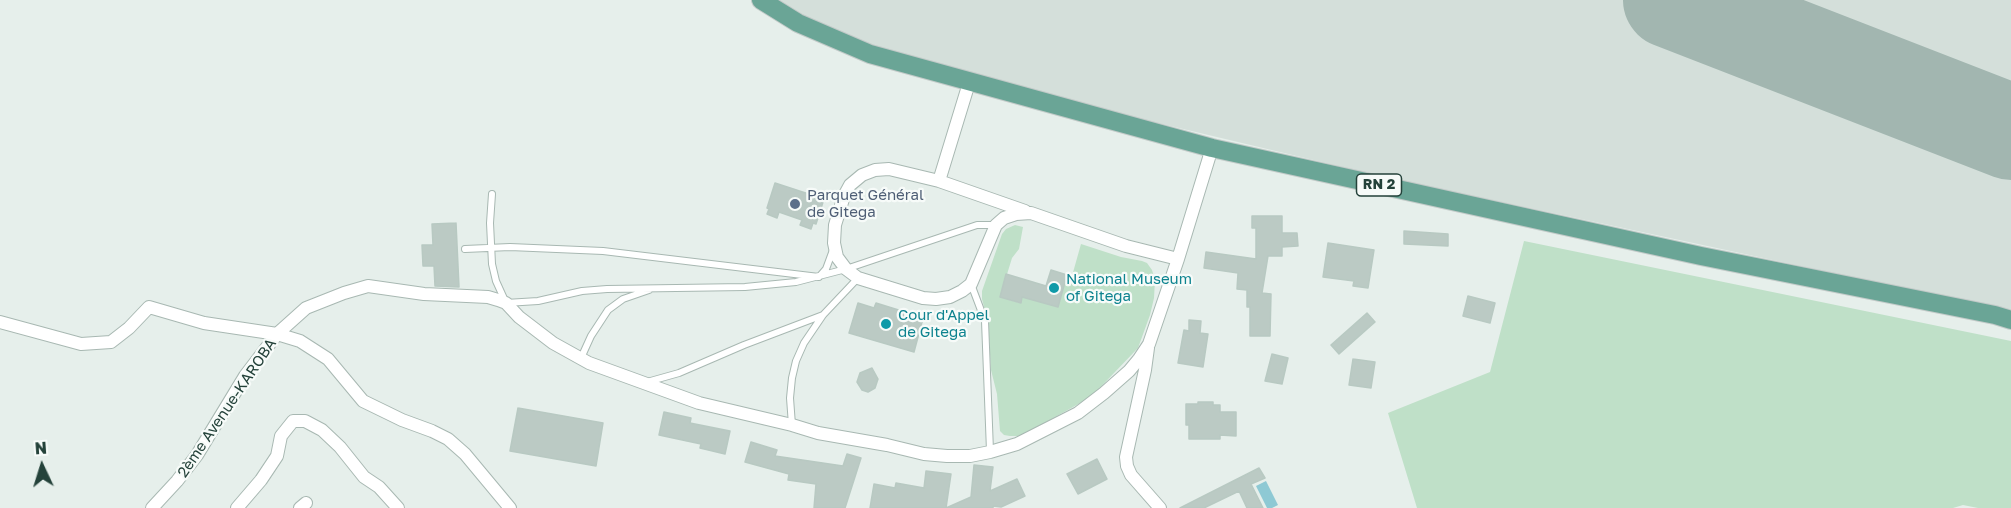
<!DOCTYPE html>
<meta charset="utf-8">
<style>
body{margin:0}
#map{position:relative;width:2011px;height:508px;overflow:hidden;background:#e6efeb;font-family:"Golos Text",sans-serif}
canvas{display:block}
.north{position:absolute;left:12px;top:436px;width:60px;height:60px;-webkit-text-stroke:4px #f7fbf9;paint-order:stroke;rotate:356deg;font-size:16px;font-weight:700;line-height:24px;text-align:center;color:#24423a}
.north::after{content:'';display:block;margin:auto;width:21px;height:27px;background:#24423a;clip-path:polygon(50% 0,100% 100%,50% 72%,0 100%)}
</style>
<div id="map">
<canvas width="2011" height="508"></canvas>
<div class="north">N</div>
</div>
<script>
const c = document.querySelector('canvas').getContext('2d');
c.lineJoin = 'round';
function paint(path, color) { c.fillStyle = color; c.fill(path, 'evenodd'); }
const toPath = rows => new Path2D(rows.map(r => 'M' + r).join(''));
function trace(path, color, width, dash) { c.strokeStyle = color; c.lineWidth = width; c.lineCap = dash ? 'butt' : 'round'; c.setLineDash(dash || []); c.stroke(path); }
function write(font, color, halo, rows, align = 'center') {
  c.font = font + ' "Golos Text",sans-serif'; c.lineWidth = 4.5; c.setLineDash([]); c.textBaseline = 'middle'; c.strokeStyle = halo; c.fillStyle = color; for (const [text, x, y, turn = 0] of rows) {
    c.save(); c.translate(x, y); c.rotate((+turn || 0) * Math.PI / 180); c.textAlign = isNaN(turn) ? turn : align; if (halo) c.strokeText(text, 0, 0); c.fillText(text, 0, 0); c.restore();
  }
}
paint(toPath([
 [768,0,2011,0,2011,311,1385,177,906,63]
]), '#d4dfda');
paint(toPath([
 [1015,225,1023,227,1019,249,1012,258,1000,297,1020,303,1022,297,1058,307,1067,275,1072,276,1081,244,1121,257,1142,261,1147,263,1152,270,1155,280,1154,298,1150,315,1138,348,1091,397,1021,436,1010,436,1004,435,1000,431,997,394,991,370,988,322,982,299,982,291,1002,234,1006,229],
 [1524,241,2011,341,2011,508,1978,508,1963,505,1953,508,1417,508,1388,413,1490,372]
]), '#bfe0c8');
paint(toPath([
 [1266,481,1278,505,1272,508,1267,508,1256,486]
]), '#8ec9d4');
trace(toPath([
 [1671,0,2011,132]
]), '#a2b6b0', 96);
const building = toPath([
 [775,183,824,199,816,224,813,223,811,229,800,225,802,220,779,212,777,218,767,214,769,209,767,208,775,183],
 [1252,216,1282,216,1282,233,1297,233,1298,246,1282,247,1282,256,1268,256,1262,293,1271,294,1270,336,1250,336,1250,307,1247,307,1247,290,1237,289,1238,273,1204,268,1206,252,1256,259,1256,228,1252,228,1252,216],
 [456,223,459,287,435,286,434,266,423,266,422,245,433,245,432,224,456,223],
 [1404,231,1448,234,1448,246,1404,244,1404,231],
 [1328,243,1374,250,1368,288,1353,286,1354,281,1323,277,1328,243],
 [1051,270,1067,275,1058,307,1022,297,1021,303,1000,297,1006,274,1046,286,1051,270],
 [1468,296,1495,303,1490,323,1463,316,1468,296],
 [858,303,874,308,876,303,905,312,903,316,922,322,914,352,849,333,858,303],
 [1367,313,1375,322,1339,354,1331,345,1367,313],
 [1189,320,1201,321,1200,333,1208,334,1203,367,1178,363,1184,330,1189,331,1189,320],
 [1272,354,1288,358,1282,384,1265,381,1272,354],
 [1353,359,1375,362,1371,388,1349,385,1353,359],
 [872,368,878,379,875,388,868,392,862,390,857,382,860,373,872,368],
 [1198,402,1213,402,1213,405,1220,405,1220,412,1236,412,1236,436,1220,435,1220,439,1189,439,1189,425,1186,425,1186,404,1198,404,1198,402],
 [518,408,603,423,596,466,510,451,518,408],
 [664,412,691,418,690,423,730,431,725,454,700,448,701,444,659,435,664,412],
 [751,442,777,450,775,456,843,466,847,454,861,458,845,508,814,508,816,484,788,480,789,474,745,462,751,442],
 [1097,459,1107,479,1078,494,1067,474,1097,459],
 [974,465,993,467,990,491,1017,479,1025,496,1001,507,993,506,993,508,870,508,874,484,895,488,896,483,924,488,926,471,951,474,946,508,971,497,974,465],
 [1259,468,1265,478,1251,484,1263,508,1247,508,1239,491,1204,508,1180,508,1259,468]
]);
paint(building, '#bbcac4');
trace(building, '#b8c9c2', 1.5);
const service = toPath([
 [492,194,490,223,492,264,496,281,506,303,538,301,582,291,607,289,745,287,796,282,846,269,977,225,996,225],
 [465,249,510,247,603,251,819,277,826,269,833,250],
 [971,284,985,321,990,451],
 [581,358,591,336,608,310,623,299,649,290],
 [647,382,679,373,744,345,823,315],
 [792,425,790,398,792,378,796,361,804,343,823,315,858,278]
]);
const minor = toPath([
 [969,83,939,181,889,169,875,170,862,175,850,185,844,196,835,225,834,243,837,257,846,269,858,278,923,298,936,299,950,297,962,291,971,284,996,225,1004,218,1016,214,1031,213,1126,246,1178,259],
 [939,181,1025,211],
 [0,322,81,344,111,342,129,328,149,307,204,323,277,334,300,341,328,359,363,401,402,420,432,431,448,439,465,454,510,508],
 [1148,348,1145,370,1126,457,1127,466,1131,475,1160,508],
 [152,508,177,481,197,455,245,376,277,334,306,308,344,293,368,286,424,294,488,297,498,300,506,303,519,317,553,343,589,363,699,403,792,425,818,433,887,445,924,454,947,456,970,456,990,452,1017,444,1078,413,1104,393,1129,371,1139,359,1149,344,1178,259,1212,148],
 [237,508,261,480,277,456,281,436,293,421,305,421,322,430,340,447,364,477,379,487,398,508],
 [300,508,306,503]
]);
const primary = toPath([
 [761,0,798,23,870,54,1212,148,1701,256,1995,315,2011,320]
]);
trace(service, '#a8b8b2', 8);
trace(minor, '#a8b8b2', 14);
trace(primary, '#c2cac8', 20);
trace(service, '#fff', 6);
trace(minor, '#fff', 12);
trace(primary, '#6aa596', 18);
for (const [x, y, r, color] of [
 [795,204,6,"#5c6f8a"],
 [1054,288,6,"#0f9aa8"],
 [886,324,6,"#0f9aa8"]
]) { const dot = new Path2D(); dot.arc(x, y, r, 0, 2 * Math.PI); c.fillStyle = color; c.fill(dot); trace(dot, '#f7fbf9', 2); }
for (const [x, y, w] of [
 [1379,185,45]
]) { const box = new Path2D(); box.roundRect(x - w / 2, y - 11, w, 22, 4.5); c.fillStyle = '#f7fbf9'; c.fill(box); trace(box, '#24423a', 1.5); }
write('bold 14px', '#24423a', null, [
 ["RN 2",1379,185]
]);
write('15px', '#4e5e75', '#f7fbf9', [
 ["Parquet Général",807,195],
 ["de Gitega",807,212]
], 'left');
write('15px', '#0d838f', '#f7fbf9', [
 ["National Museum",1066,279],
 ["of Gitega",1066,296],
 ["Cour d'Appel",898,315],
 ["de Gitega",898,332]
], 'left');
write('15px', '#24423a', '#f7fbf9', [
 ["2ème Avenue-KAROBA",227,408,-56]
]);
</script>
